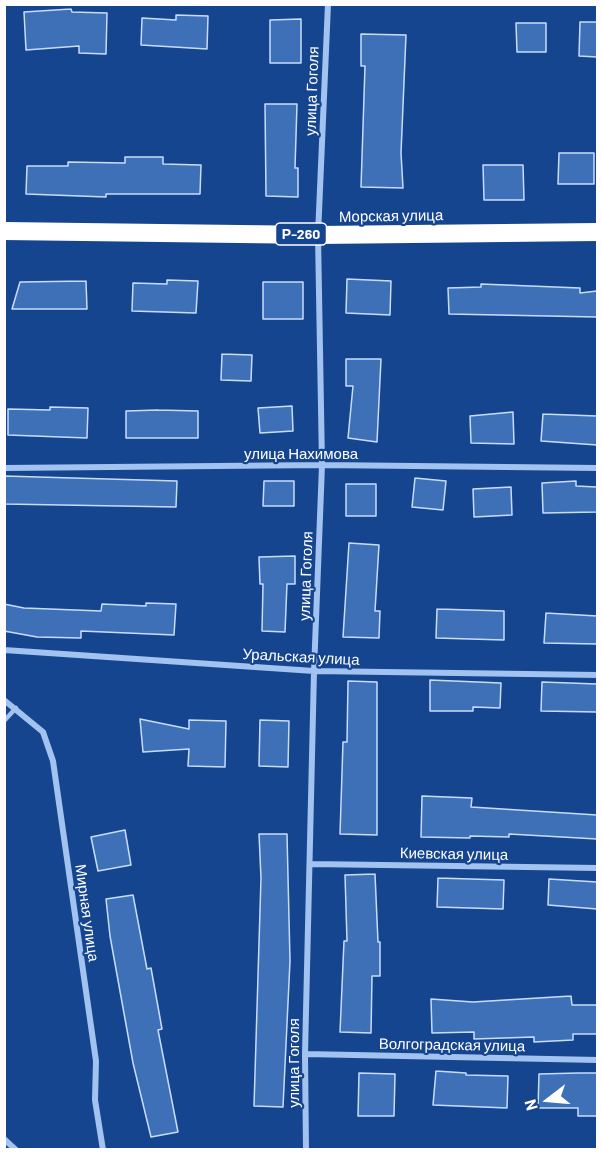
<!DOCTYPE html>
<meta charset="utf-8">
<style>
body{margin:0}
#map{position:relative;width:602px;height:1154px;overflow:hidden;background:#16458f;font-family:Barlow,sans-serif}
canvas{display:block}
.frame{position:absolute;inset:0;border:6px solid #fff;pointer-events:none}
.north{position:absolute;left:518px;top:1070px;width:60px;height:60px;-webkit-text-stroke:4px #16458f;paint-order:stroke;rotate:254deg;font-size:16px;font-weight:700;line-height:24px;text-align:center;color:#fff}
.north::after{content:'';display:block;margin:auto;width:21px;height:27px;background:#fff;clip-path:polygon(50% 0,100% 100%,50% 72%,0 100%)}
</style>
<div id="map">
<canvas width="602" height="1154"></canvas>
<div class="frame"></div>
<div class="north">N</div>
</div>
<script>
const c = document.querySelector('canvas').getContext('2d');
c.lineJoin = 'round';
function paint(path, color) { c.fillStyle = color; c.fill(path, 'evenodd'); }
const toPath = rows => new Path2D(rows.map(r => 'M' + r).join(''));
function trace(path, color, width, dash) { c.strokeStyle = color; c.lineWidth = width; c.lineCap = dash ? 'butt' : 'round'; c.setLineDash(dash || []); c.stroke(path); }
function write(font, color, halo, rows, align = 'center') {
  c.font = font + ' Barlow,sans-serif'; c.lineWidth = 4.5; c.setLineDash([]); c.textBaseline = 'middle'; c.strokeStyle = halo; c.fillStyle = color; for (const [text, x, y, turn = 0] of rows) {
    c.save(); c.translate(x, y); c.rotate((+turn || 0) * Math.PI / 180); c.textAlign = isNaN(turn) ? turn : align; if (halo) c.strokeText(text, 0, 0); c.fillText(text, 0, 0); c.restore();
  }
}
const building = toPath([
 [71,9,72,12,107,13,106,54,79,53,79,46,26,50,24,12,71,9],
 [176,15,208,16,207,49,141,45,142,18,176,20,176,15],
 [301,19,301,63,270,63,270,20,301,19],
 [580,22,597,22,597,57,579,56,580,22],
 [516,23,546,23,546,52,517,52,516,23],
 [361,34,406,35,401,153,403,188,361,187,365,66,361,66,361,34],
 [265,104,297,104,295,168,298,168,298,197,266,196,265,104],
 [559,153,594,153,594,184,558,184,559,153],
 [125,157,163,157,163,164,201,165,200,194,106,194,106,197,26,194,27,166,68,166,68,162,125,163,125,157],
 [483,165,523,165,524,200,484,200,483,165],
 [347,279,391,281,390,315,346,313,347,279],
 [167,280,198,281,196,313,132,311,133,283,167,284,167,280],
 [86,281,87,309,12,309,20,282,86,281],
 [263,282,303,282,303,319,263,319,263,282],
 [481,284,580,288,580,293,597,291,597,317,449,314,448,288,481,287,481,284],
 [222,354,252,355,251,381,221,380,222,354],
 [346,359,381,359,377,442,348,438,353,386,346,386,346,359],
 [292,406,293,431,260,433,258,408,292,406],
 [50,407,88,408,87,438,8,435,8,409,50,410,50,407],
 [158,410,198,411,198,438,126,438,126,411,158,410],
 [513,412,514,444,471,443,470,416,513,412],
 [543,414,597,416,597,445,541,441,543,414],
 [4,476,177,481,176,507,4,504,4,476],
 [415,478,446,481,443,510,412,507,415,478],
 [264,481,294,481,294,506,263,506,264,481],
 [576,481,576,486,597,487,597,512,543,513,542,483,576,481],
 [346,484,376,484,376,516,346,516,346,484],
 [511,487,512,515,474,517,473,489,511,487],
 [349,543,379,545,375,611,380,611,379,638,343,637,349,543],
 [295,556,295,584,287,584,285,632,262,631,263,584,260,584,259,557,295,556],
 [146,603,176,604,174,635,81,631,81,638,37,637,4,631,4,604,24,608,101,611,102,604,146,606,146,603],
 [437,609,504,611,504,640,436,638,437,609],
 [546,613,597,616,597,644,544,643,546,613],
 [430,680,501,683,500,708,473,707,473,711,430,711,430,680],
 [348,681,377,682,377,835,340,834,343,742,347,742,348,681],
 [542,682,597,684,597,712,541,711,542,682],
 [140,719,189,729,189,720,226,721,225,767,188,766,189,749,143,752,140,719],
 [260,720,289,721,288,767,259,766,260,720],
 [422,796,472,798,471,807,597,815,597,839,509,834,509,837,470,836,470,838,421,837,422,796],
 [125,830,131,865,98,871,91,837,125,830],
 [259,834,287,834,290,961,283,1107,254,1106,261,878,259,834],
 [375,874,378,942,380,942,380,976,372,976,371,1033,340,1032,344,941,347,941,345,875,375,874],
 [438,878,504,880,503,909,437,907,438,878],
 [549,879,597,882,597,909,548,905,549,879],
 [133,895,147,969,151,968,162,1029,158,1030,178,1132,151,1137,133,1063,110,936,106,899,133,895],
 [571,996,572,1005,597,1005,597,1034,573,1034,573,1040,534,1042,534,1037,474,1039,474,1032,432,1033,431,999,473,1002,571,996],
 [436,1071,466,1073,466,1075,508,1076,507,1108,433,1105,436,1071],
 [359,1073,395,1074,394,1116,358,1116,359,1073],
 [578,1073,597,1073,597,1116,578,1116,578,1108,538,1108,539,1074,578,1073]
]);
paint(building, '#3e70b8');
trace(building, '#c8ddfb', 1.5);
trace(toPath([
 [4,721,16,708]
]), '#a2c2f0', 4.5);
trace(toPath([
 [4,468,322,465,598,468],
 [4,650,314,671,598,675],
 [4,700,43,732,53,761,96,1061,95,1100,103,1150],
 [311,864,598,868],
 [305,1054,598,1060],
 [4,1139,16,1150],
 [306,1150,305,1054,314,671,322,465,318,235,328,4]
]), '#a2c2f0', 6);
trace(toPath([
 [4,231,318,235,598,232]
]), '#fff', 18);
for (const [x, y, w] of [
 [301,234,51]
]) { const box = new Path2D(); box.roundRect(x - w / 2, y - 11, w, 22, 4.5); c.fillStyle = '#16458f'; c.fill(box); trace(box, '#fff', 1.5); }
write('bold 14px', '#fff', null, [
 ["Р-260",301,234]
]);
write('15px', '#fff', '#16458f', [
 ["улица Гоголя",312,91,-88],
 ["Морская улица",391,216,-1],
 ["улица Нахимова",301,454],
 ["улица Гоголя",306,576,-88],
 ["Уральская улица",301,657,3],
 ["Киевская улица",454,854,1],
 ["Мирная улица",87,913,82],
 ["Волгоградская улица",452,1045,1],
 ["улица Гоголя",294,1063,-90]
]);
</script>
